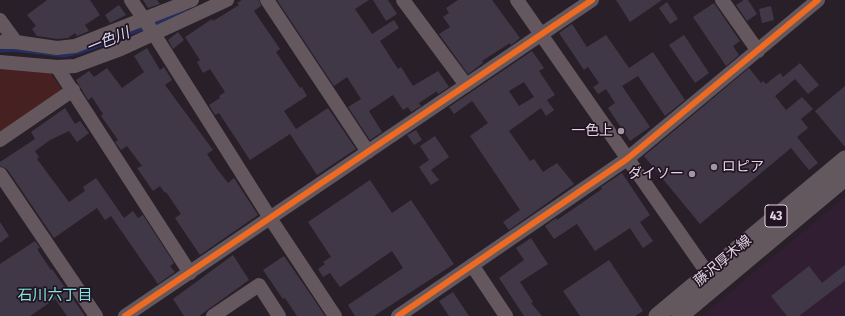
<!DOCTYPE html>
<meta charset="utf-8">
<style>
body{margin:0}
canvas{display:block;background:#281f28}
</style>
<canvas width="845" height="316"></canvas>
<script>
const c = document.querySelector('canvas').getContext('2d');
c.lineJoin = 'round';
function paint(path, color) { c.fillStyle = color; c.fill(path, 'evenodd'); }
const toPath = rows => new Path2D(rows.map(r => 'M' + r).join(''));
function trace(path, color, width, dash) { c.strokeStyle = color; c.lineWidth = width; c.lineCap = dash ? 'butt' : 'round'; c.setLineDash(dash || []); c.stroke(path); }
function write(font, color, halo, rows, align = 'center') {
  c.font = font + ' "Fira Sans Condensed","Noto Sans JP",sans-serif'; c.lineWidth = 3.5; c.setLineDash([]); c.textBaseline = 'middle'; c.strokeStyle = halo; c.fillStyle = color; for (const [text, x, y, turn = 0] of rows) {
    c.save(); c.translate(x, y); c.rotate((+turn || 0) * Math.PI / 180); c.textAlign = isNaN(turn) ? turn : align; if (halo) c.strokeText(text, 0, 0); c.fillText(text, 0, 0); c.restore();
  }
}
paint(toPath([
 [845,197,845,316,702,316]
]), '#321e32');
paint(toPath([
 [0,66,49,71,63,91,0,134]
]), '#472122');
trace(toPath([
 [152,25,186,11],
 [0,51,14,50,64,56,82,52,145,28]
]), '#242e62', 3);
paint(toPath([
 [47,0,90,0,100,15,85,25,89,31,77,36,75,33,68,38,57,39,37,36,32,29,36,26,27,15],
 [143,0,157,0,160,4,148,8],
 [242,0,259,0,261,6,254,11,280,49,276,52,300,88,302,87,307,96,284,111,296,129,328,108,356,149,317,175,290,134,250,160,219,113,215,115,209,105,220,98,219,96,225,92,210,69,203,73,197,62,200,60,185,37,212,19,213,21,223,15,239,5,237,3],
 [277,0,369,0,355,9,372,34,394,20,399,28,380,41,398,69,401,67,413,86,438,71,449,87,438,94,437,91,419,103,421,106,411,112,408,107,403,110,393,95,369,111,382,132,370,140,348,107,361,99,347,77,334,86],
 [373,0,388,0,397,14,386,21],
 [458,0,492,0,520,38,511,45,510,43,482,61,483,63,468,74,439,34,450,27,443,17,449,13,446,8],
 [616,0,662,0,630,22],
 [744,0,748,0,757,14,747,21,736,5],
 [667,2,678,19,670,24,659,8],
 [714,3,740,41,733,46,739,55,726,66,693,17],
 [119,5,126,15,110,23,105,15],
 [771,6,774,20,762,23,759,9],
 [572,24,587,47,606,35,629,68,653,52,685,100,665,116,638,76,622,86,650,127,630,141,608,108,615,103,606,89,598,94,593,87,599,83,588,67,584,70,559,33],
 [178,32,184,40,173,49,168,40],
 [684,35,709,73,695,83,669,45],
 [147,48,160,70,164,67,172,80,165,85,213,150,207,154,217,169,228,183,234,178,258,215,200,255,175,218,181,214,166,192,165,193,160,186,153,191,137,168,142,166,127,146,121,150,115,142,118,140,101,116,103,114,92,97,88,100,76,80,89,71,94,77,107,68,122,88,144,72,134,56],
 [532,51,544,68,539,71,555,95,547,100,554,110,546,116,541,108,509,131,530,161,534,159,543,172,557,163,574,184,509,230,503,222,520,210,470,136,488,123,472,101,454,114,449,107],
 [524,82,534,97,519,106,509,91],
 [800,63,819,85,808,94,795,79,775,96,786,110,802,97,813,109,801,119,808,128,797,137,818,163,809,170,791,148,700,224,644,156,749,68,761,83,763,81,766,84,780,73,783,77],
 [845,86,845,147,815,111],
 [65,108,75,124,80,121,89,133,77,142,69,131,50,140,35,151,39,157,37,159,69,202,85,191,83,187,96,178,124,218,133,211,138,218,143,215,174,263,170,266,175,272,158,284,111,216,105,220,97,208,54,238,7,169,0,166,0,162,35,139,31,132],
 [416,130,422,140,414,145,407,135],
 [435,136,449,157,431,170,439,180,431,185,419,167,429,160,420,146],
 [622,173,650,215,640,222,653,241,643,248,630,228,595,251,577,224,554,239,545,226,556,218,557,220,602,189,601,187],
 [370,180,392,213,411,200,454,264,374,316,355,316,348,305,403,268,392,251,340,287,330,273,323,277,318,269,325,264,323,262,331,257,308,222],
 [0,222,9,236,0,243],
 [531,238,548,264,520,282,533,302,531,303,542,316,524,316,499,278,524,260,516,248],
 [35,241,40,248,37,249,51,270,52,269,85,316,67,316,55,299,30,316,0,316,0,264],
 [233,255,249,280,199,316,184,316,173,299],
 [284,256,311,295,325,316,297,316,285,298,283,299,263,270],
 [609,260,643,311,635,316,580,316,563,291],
 [845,265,845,281,799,316,787,316,771,296,809,266,822,283],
 [453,292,469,316,449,316,439,301]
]), '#403847');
trace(toPath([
 [131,0,154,34,270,218,335,316],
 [267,0,368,152],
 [403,0,466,85],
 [517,0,713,281],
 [722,0,758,51],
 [0,20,16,42],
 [0,42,16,42,57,48,75,46,192,0],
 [0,62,57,67,75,66,121,49,227,0],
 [57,67,190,273],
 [0,140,73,90],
 [0,174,96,316],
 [472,265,506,316],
 [125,316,592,0],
 [213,316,259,285,279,316],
 [398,316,627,159,818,0]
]), '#64585e', 14);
trace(toPath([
 [657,316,845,159],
 [680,316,845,178]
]), '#64585f', 17);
trace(toPath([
 [125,316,592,0],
 [398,316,627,159,818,0]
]), '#ed6a23', 6);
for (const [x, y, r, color] of [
 [621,131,4,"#a196a1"],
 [714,167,4,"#a196a1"],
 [692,174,4,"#a196a1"]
]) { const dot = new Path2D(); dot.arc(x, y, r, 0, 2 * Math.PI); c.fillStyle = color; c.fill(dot); trace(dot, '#221222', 1.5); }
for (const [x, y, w] of [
 [776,216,22]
]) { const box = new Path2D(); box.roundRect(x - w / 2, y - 11, w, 22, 3); c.fillStyle = '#221222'; c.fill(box); trace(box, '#e2d6e2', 1); }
write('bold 13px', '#e2d6e2', null, [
 ["43",776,216]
]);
write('14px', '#e2d6e2', '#221222', [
 ["一色上",613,131],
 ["ロピア",722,167,"left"],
 ["ダイソー",684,174]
], 'right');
write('14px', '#e2d6e2', '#221222', [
 ["藤沢厚木線",723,261,-40]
]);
write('italic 15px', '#d7ddef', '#221222', [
 ["一色川",108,41,-22]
]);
write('15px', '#7ee8de', '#221222', [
 ["石川六丁目",55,296]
]);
</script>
